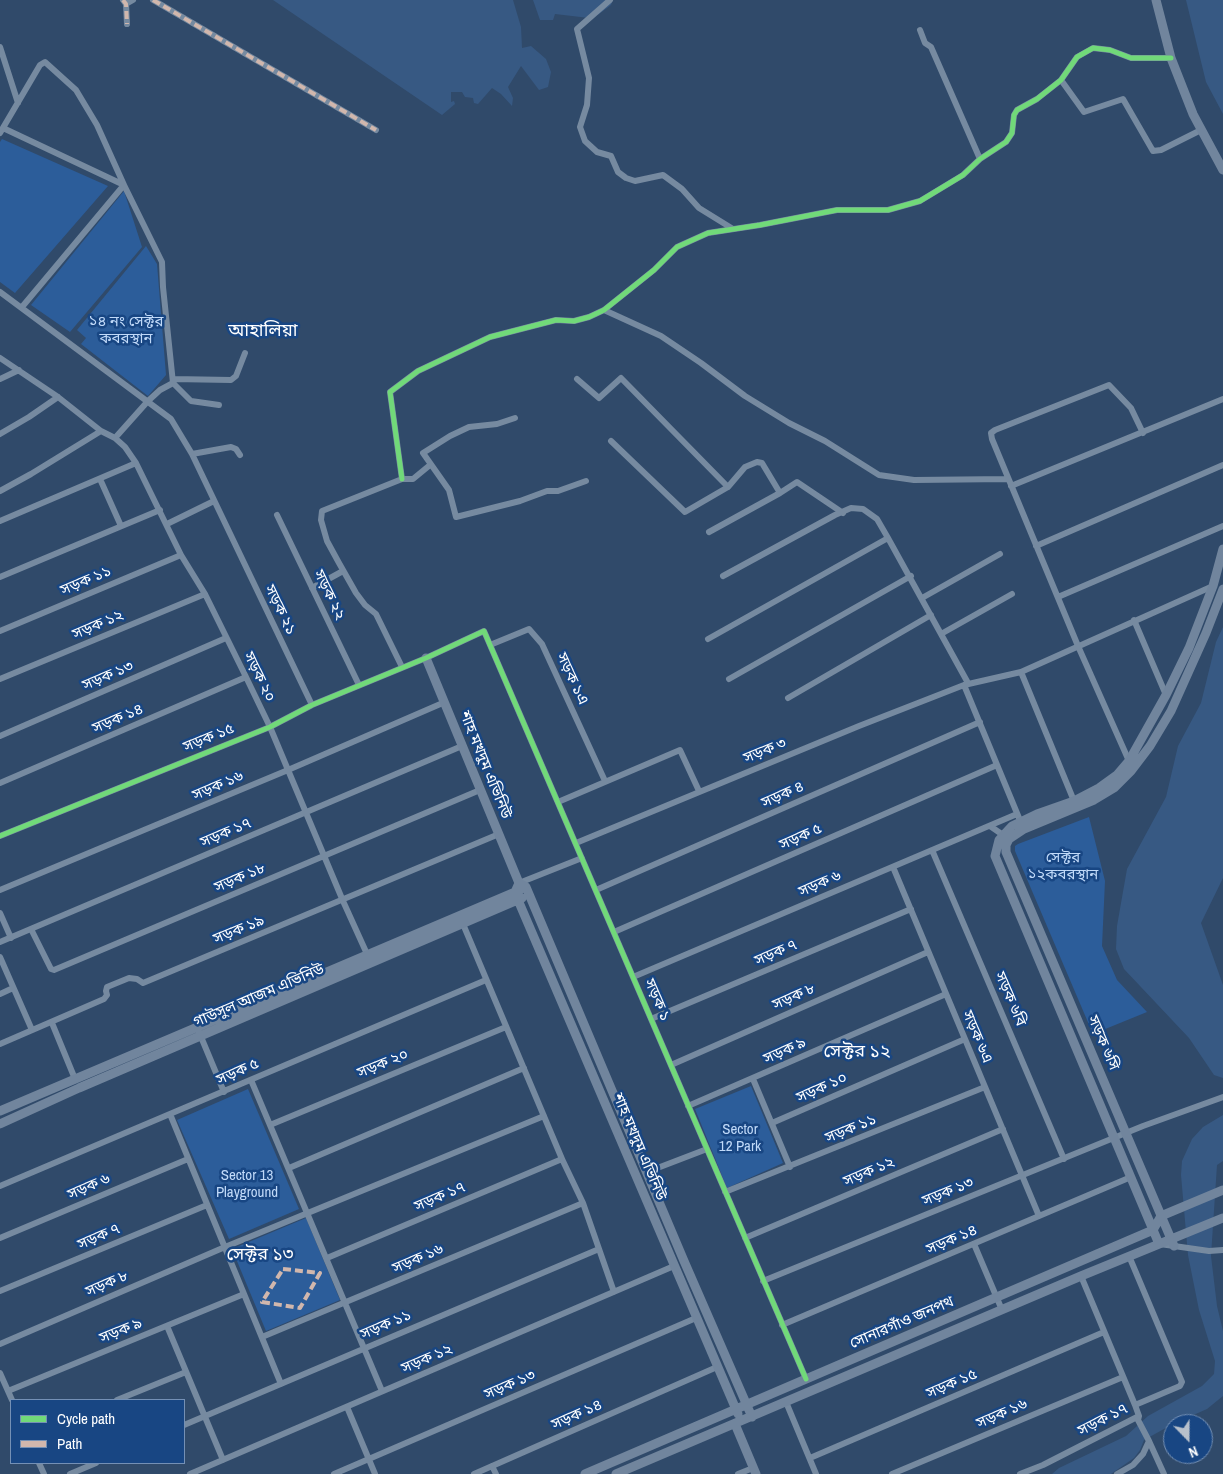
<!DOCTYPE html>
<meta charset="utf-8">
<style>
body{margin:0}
#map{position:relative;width:1223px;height:1474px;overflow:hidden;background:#304a6a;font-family:"Archivo Narrow",sans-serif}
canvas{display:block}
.legend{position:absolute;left:10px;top:1399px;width:175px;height:65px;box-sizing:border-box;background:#184683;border:1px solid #7490b5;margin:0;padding:6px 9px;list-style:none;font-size:15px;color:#fff}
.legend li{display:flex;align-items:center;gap:10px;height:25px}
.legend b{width:25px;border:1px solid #7490b5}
.north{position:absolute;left:1163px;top:1414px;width:50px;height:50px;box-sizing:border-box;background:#184683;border:1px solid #7490b5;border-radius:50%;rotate:158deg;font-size:14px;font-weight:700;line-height:20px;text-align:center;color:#fff}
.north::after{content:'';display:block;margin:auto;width:18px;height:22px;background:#b7c0cb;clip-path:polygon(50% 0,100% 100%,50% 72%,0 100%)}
</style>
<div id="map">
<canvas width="1223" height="1474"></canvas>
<ul class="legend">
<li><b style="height:6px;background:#71d979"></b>Cycle path</li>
<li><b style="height:6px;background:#d1b7ad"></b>Path</li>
</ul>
<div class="north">N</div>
</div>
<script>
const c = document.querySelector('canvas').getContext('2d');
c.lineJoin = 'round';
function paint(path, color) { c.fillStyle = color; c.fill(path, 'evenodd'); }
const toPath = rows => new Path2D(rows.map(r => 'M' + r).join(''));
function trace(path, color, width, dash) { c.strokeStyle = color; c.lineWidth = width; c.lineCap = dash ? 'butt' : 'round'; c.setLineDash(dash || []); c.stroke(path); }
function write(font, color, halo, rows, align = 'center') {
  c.font = font + ' "Archivo Narrow","Noto Sans Bengali",sans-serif'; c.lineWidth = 5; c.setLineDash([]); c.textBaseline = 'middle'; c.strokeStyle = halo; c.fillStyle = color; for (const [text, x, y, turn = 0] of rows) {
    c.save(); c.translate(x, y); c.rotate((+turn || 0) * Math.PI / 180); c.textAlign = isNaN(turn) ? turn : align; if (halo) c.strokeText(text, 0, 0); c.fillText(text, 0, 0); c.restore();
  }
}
paint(toPath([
 [2,139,108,186,15,293,0,282,0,142],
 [124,191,142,247,70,332,31,305],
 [146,246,157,264,166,375,148,396,81,344,86,338,77,330],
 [1089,817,1105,881,1102,946,1117,980,1147,1012,1093,1034,1015,851,1015,846,1018,844],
 [751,1086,783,1163,727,1188,695,1109],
 [248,1089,299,1209,229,1239,177,1120],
 [306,1218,340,1300,266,1331,232,1249]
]), '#2c5d9a');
paint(toPath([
 [273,0,513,0,521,27,522,48,531,46,546,59,551,72,548,87,539,90,521,66,508,87,513,98,512,106,501,94,492,88,478,104,474,103,473,98,465,97,462,92,451,92,451,102,454,101,455,104,442,115],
 [533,0,613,0,611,5,599,14,589,18,555,14,553,20,540,20],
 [1186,0,1223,0,1223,114,1206,82],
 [1223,627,1223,878,1201,923,1223,985,1223,1078,1214,1075,1189,1038,1124,969,1116,949,1117,926,1127,869,1166,797,1178,746,1201,703,1216,642],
 [1223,1115,1223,1161,1217,1165,1211,1256,1217,1306,1223,1331,1223,1396,1207,1409,1173,1424,1144,1440,1140,1450,1134,1458,1111,1474,1052,1474,1059,1468,1126,1436,1148,1416,1202,1386,1214,1374,1215,1361,1199,1310,1188,1255,1181,1175,1182,1161,1192,1139,1203,1127]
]), '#375983');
trace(toPath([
 [123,0,126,4,127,24],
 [153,0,376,130],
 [610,0,577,29,589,78,587,105,580,127,585,141,597,152,611,156,618,172,626,178,635,181,663,175,682,189,699,208,733,229],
 [126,4,133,0],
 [920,30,925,43,931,47,980,159],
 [0,47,18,103],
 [1061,80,1084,112,1123,99,1153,151,1161,150,1201,130],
 [3,128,124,185,162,262,163,287,173,383,160,390,148,401,115,438],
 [0,133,40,65,45,62,76,90,97,125,124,185,22,307],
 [0,292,171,419,192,454,312,705],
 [604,310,661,336,701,363,745,396,789,423,825,441,879,475,914,480,1008,479],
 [0,358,58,397,101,431,115,438,125,447,136,463,181,555,205,594,246,677,270,727,343,901,367,954],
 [0,379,19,370],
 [173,379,231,380,236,376,245,353],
 [577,379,599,398,621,378,728,487],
 [173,383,191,401,219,405],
 [515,418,497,424,469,427,450,436,423,453,449,490,456,517,520,501,547,491,558,491,586,481],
 [0,434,29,417,58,397],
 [611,441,685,512,728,487,745,467,757,462,762,463,780,493],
 [192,454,231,447,236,449,240,455],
 [100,479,121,526],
 [402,479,390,392,418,371,490,337,556,320,574,321,589,317,604,310,654,270,677,247,708,233,760,225,837,210,888,210,920,201,963,175,980,159,1006,142,1012,133,1014,115,1017,110,1037,99,1061,80,1077,57,1093,48,1110,50,1131,58,1171,58],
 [1011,486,1223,399],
 [0,491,31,474,101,431],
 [277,515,359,685],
 [0,521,136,463],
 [167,524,214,501],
 [709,532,780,493,797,482,843,513],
 [1036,546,1223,465],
 [723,576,835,515,851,508,863,509,877,519,888,538,968,683],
 [0,577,160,510],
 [312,588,343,571],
 [1058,597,1223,526],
 [922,598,1000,554],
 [1134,620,1166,695],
 [0,631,181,555],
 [941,634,1012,594],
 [708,639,888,538],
 [490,645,529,629,542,644,605,781],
 [402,667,376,614,365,605,356,593,339,563,327,541,321,520,322,511,402,479,413,479,430,465],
 [1021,672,1074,801],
 [0,679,205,594],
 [729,679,911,576],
 [964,685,1019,818],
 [788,698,931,615],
 [0,736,226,638],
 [1129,761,1078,646,992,439,991,433,995,430,1109,385,1131,408,1143,433],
 [0,783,246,677],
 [558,802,680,750,699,791],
 [990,826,1003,835],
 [0,836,270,727,312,705,426,658,484,631,806,1379],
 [576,843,859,726,964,685,1021,672,1213,586],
 [932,850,1064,1159],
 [893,867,1039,1216],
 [519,883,582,858],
 [0,890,288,770,445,702],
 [596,890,980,722],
 [0,913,11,938],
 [463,924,562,1159,583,1203,614,1292],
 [31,929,51,969,54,970,480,790],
 [614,932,997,765],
 [0,942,462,746],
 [0,957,32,1030],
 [633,977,1017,814],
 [0,994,13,988],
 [651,1019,911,909],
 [52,1023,75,1079],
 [199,1032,224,1092],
 [0,1044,104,999,107,995,106,991,107,987,129,978,137,979,143,983,499,834],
 [671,1065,928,952],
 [753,1079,790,1167],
 [251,1080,382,1391],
 [688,1106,946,994],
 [170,1114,281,1384],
 [772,1123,965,1039],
 [270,1125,506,1027],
 [289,1168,524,1068],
 [647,1172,707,1149],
 [0,1186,486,980],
 [725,1192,985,1087],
 [0,1238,188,1159],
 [745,1238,1003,1129],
 [974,1244,1002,1310],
 [1160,1244,1209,1251,1223,1250],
 [327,1258,562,1159],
 [1081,1276,1135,1405],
 [763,1281,1143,1126,1223,1097],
 [0,1291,207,1205],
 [782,1325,1131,1177],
 [167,1326,223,1460],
 [262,1337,583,1203],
 [0,1344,225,1247,544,1116],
 [0,1373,12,1400],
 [8,1391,244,1294],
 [117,1400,186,1372],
 [786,1402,816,1474],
 [347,1407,375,1474],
 [1139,1416,1138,1420,1149,1441],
 [184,1425,599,1249],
 [810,1458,1104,1332],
 [39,1463,44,1474],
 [492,1466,496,1474],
 [70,1474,96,1463],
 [190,1474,674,1266],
 [334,1474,696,1318],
 [474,1474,717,1367],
 [738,1474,753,1468],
 [892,1474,1123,1377],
 [1020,1474,1043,1465,1139,1416,1135,1405,1180,1386,1182,1382,1129,1256],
 [1117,1474,1133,1465,1143,1454,1149,1441,1164,1474]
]), '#768aa0', 6);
trace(toPath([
 [1156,0,1171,58,1193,114,1223,170],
 [426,658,519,883,526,887,684,1261,752,1417],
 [519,883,515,892,518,900,738,1414],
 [0,1111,520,890],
 [0,1124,79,1088,522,898],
 [1159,1244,995,856,999,840,1012,826,1037,814,1074,801,1099,788,1117,775,1129,761,1166,695,1189,648,1213,586,1223,549],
 [1174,1246,1006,852,1006,845,1009,839,1024,829,1094,800,1114,788,1131,771,1150,746,1171,711,1206,633,1223,589],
 [735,1424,756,1474],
 [585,1474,1153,1230,1161,1216,1223,1190],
 [616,1474,1081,1276,1223,1218]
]), '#71859d', 9);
trace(toPath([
 [123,0,126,4,127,24],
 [153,0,376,130],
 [283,1269,320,1273,300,1308,262,1302,283,1269]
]), '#d1b7ad', 4, [8, 4]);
trace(toPath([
 [402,479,390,392,418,371,490,337,556,320,574,321,589,317,604,310,654,270,677,247,708,233,760,225,837,210,888,210,920,201,963,175,980,159,1006,142,1012,133,1014,115,1017,110,1037,99,1061,80,1077,57,1093,48,1110,50,1131,58,1171,58],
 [0,836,270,727,312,705,426,658,484,631,806,1379]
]), '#71d979', 5);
write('15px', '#c1daf9', '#184683', [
 ["১৪ নং সেক্টর",126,322],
 ["কবরস্থান",126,339],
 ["সেক্টর",1063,858],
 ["১২কবরস্থান",1063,875],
 ["Sector",740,1130],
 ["12 Park",740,1147],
 ["Sector 13",247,1176],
 ["Playground",247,1193]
]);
write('15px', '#fff', '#184683', [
 ["সড়ক ১১",86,581,-23],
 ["সড়ক ২২",329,595,64],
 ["সড়ক ২১",280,610,64],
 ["সড়ক ১২",98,625,-23],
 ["সড়ক ১৩",108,676,-23],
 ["সড়ক ২০",259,677,64],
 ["সড়ক ১এ",572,679,65],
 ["সড়ক ১৪",118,719,-23],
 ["সড়ক ১৫",209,738,-22],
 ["সড়ক ৩",765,751,-22],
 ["শাহ মখদুম এভিনিউ",485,765,68],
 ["সড়ক ১৬",218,786,-23],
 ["সড়ক ৪",783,795,-24],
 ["সড়ক ১৭",226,833,-23],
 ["সড়ক ৫",801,837,-24],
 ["সড়ক ১৮",240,878,-23],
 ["সড়ক ৬",820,884,-23],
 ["সড়ক ১৯",239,930,-22],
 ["সড়ক ৭",776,953,-23],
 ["গাউসুল আজম এভিনিউ",259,996,-23],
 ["সড়ক ৮",794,997,-24],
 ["সড়ক ৬বি",1010,999,67],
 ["সড়ক ১",657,1000,67],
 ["সড়ক ৬এ",977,1037,67],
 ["সড়ক ৬সি",1103,1043,67],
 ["সড়ক ৯",785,1051,-24],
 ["সড়ক ২০",383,1064,-22],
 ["সড়ক ৫",238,1072,-24],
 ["সড়ক ১০",822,1088,-24],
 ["সড়ক ১১",851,1129,-22],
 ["শাহ মখদুম এভিনিউ",639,1147,67],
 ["সড়ক ১২",869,1172,-23],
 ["সড়ক ৬",89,1187,-23],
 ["সড়ক ১৩",948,1192,-22],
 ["সড়ক ১৭",440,1197,-23],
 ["সড়ক ৭",99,1237,-23],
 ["সড়ক ১৪",952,1240,-23],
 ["সড়ক ১৬",418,1259,-23],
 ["সড়ক ৮",107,1284,-23],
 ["সোনারগাঁও জনপথ",902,1323,-23],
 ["সড়ক ১১",386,1325,-23],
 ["সড়ক ৯",121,1331,-22],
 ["সড়ক ১২",427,1359,-23],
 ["সড়ক ১৫",952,1384,-23],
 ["সড়ক ১৩",510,1385,-23],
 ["সড়ক ১৬",1002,1414,-23],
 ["সড়ক ১৪",577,1415,-24],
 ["সড়ক ১৭",1103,1420,-27]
]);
write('18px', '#fff', '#184683', [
 ["আহালিয়া",263,331],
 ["সেক্টর ১২",857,1052],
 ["সেক্টর ১৩",260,1255]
]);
</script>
